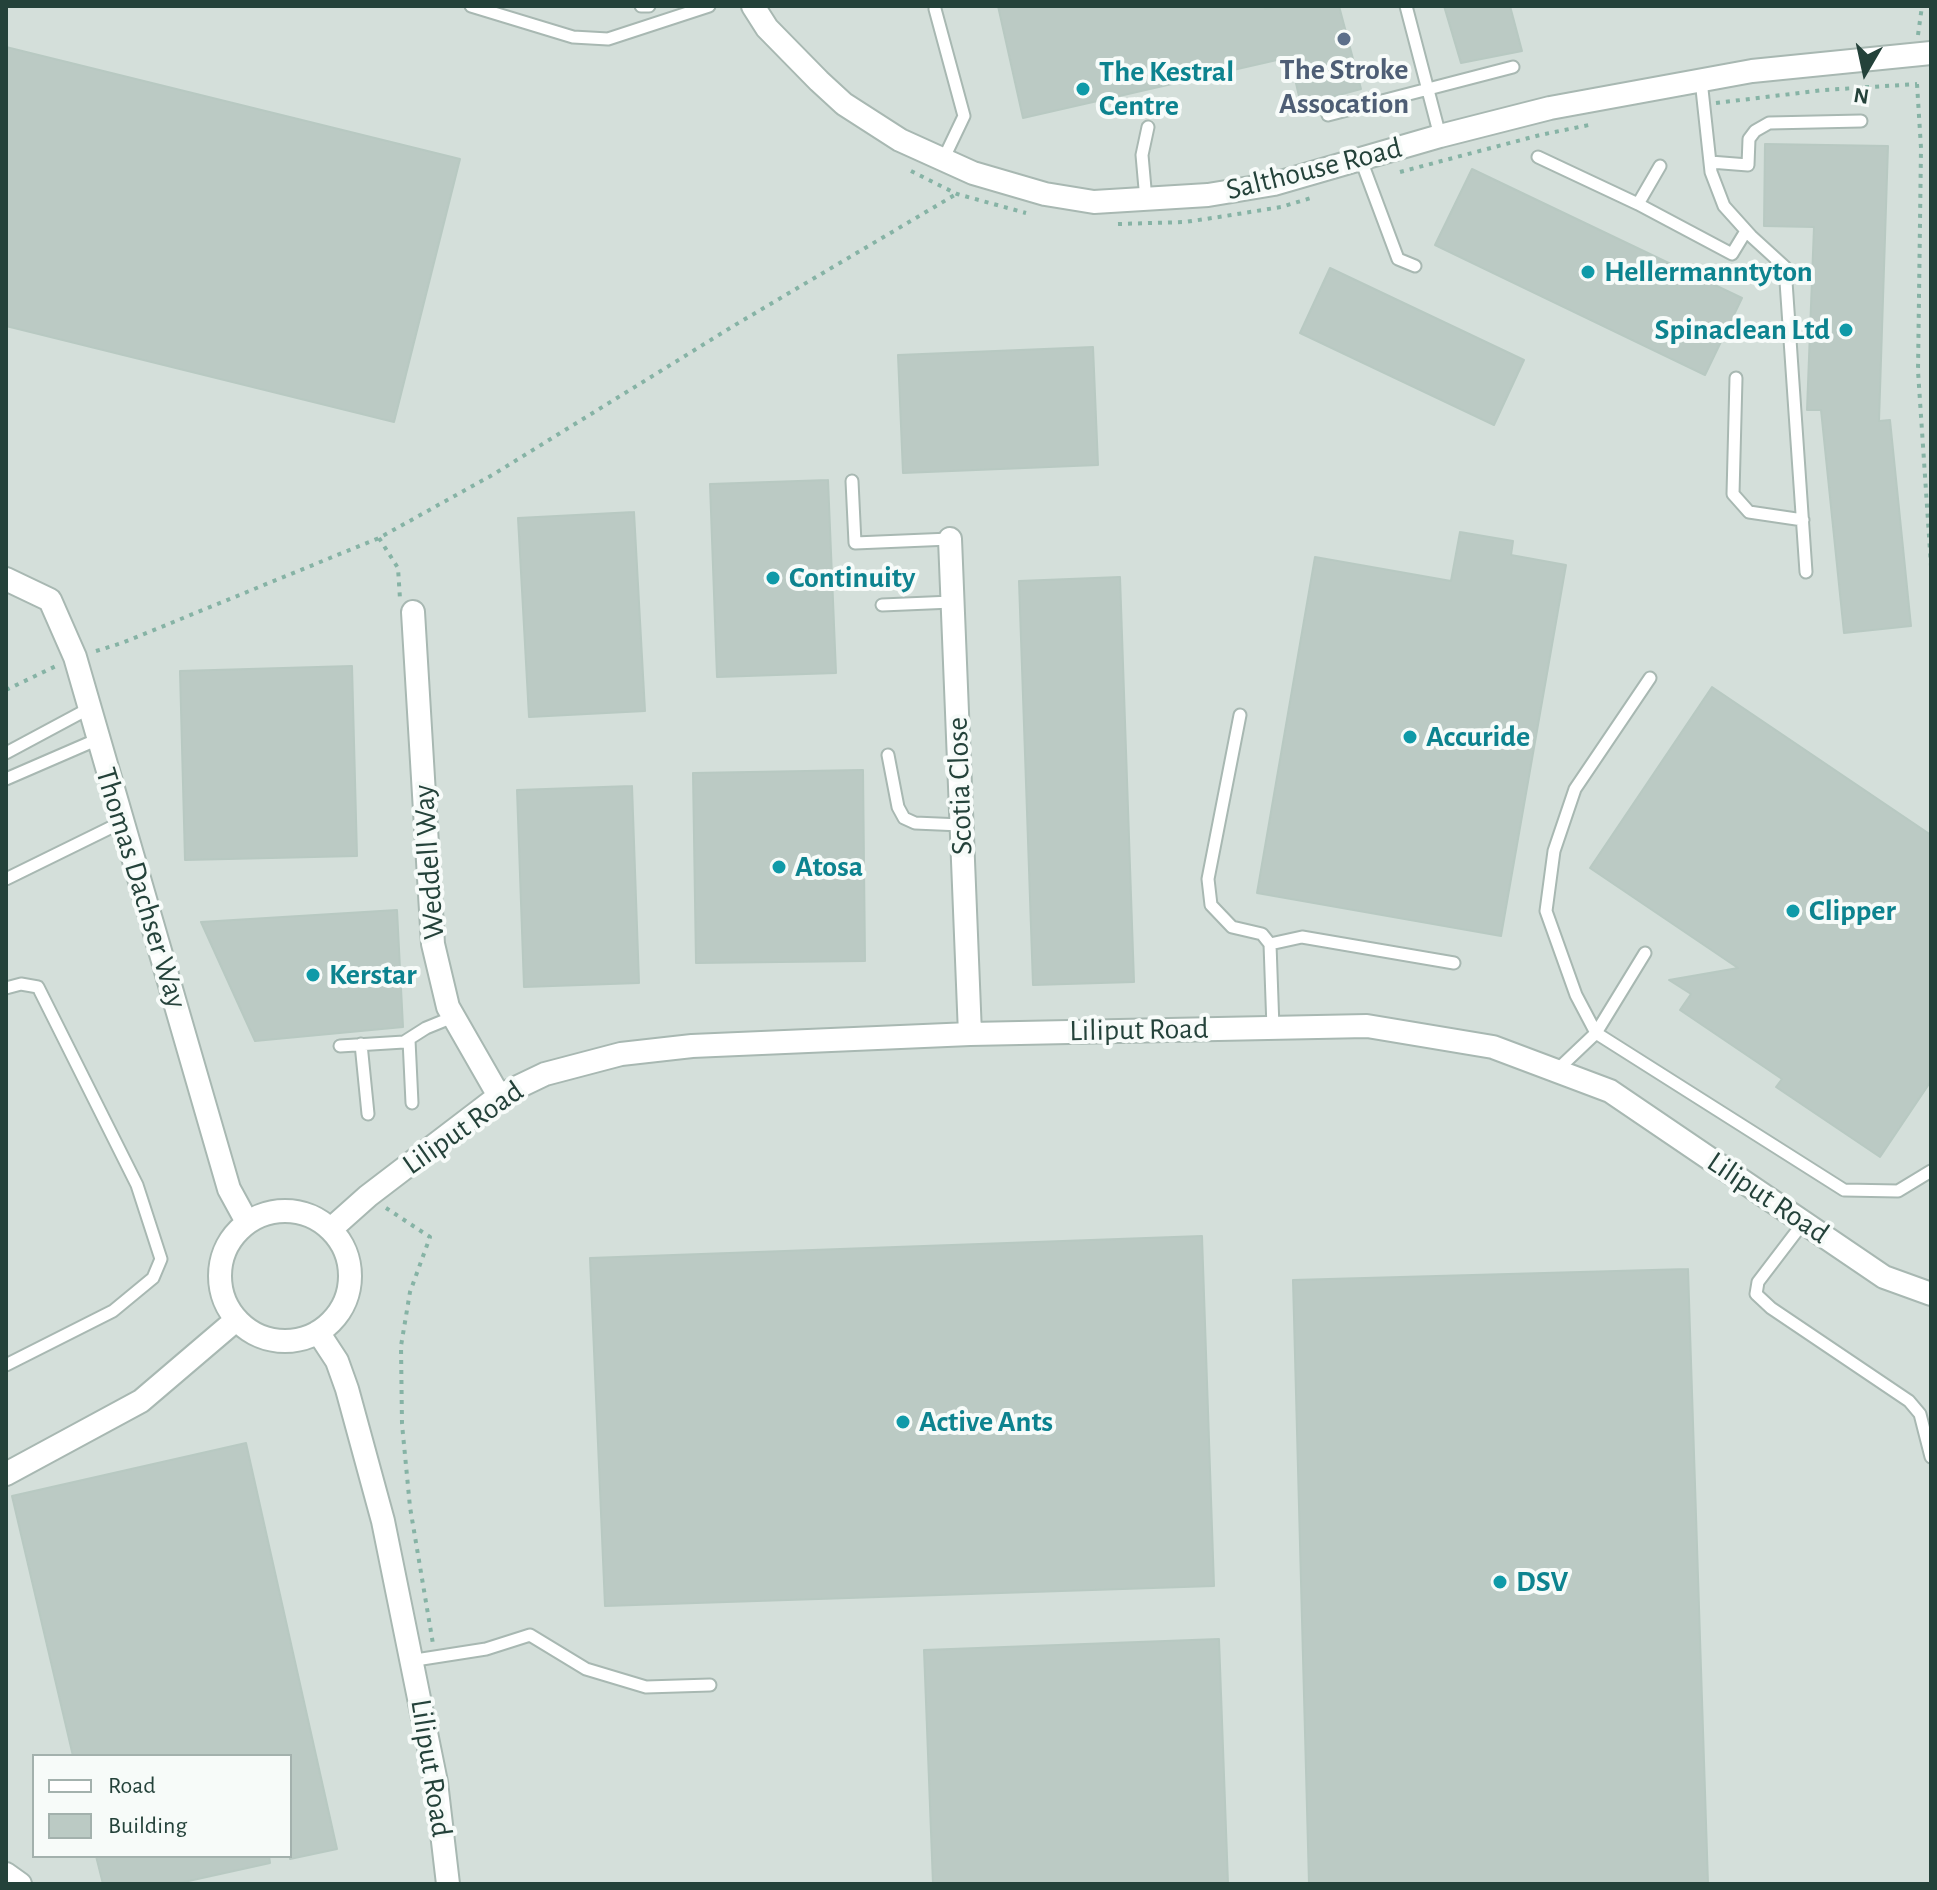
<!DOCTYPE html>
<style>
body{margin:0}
#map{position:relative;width:1937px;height:1890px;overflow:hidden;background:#e6efeb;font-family:"Alegreya Sans",sans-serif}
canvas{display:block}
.frame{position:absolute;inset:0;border:8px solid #24423a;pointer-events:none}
.legend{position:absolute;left:32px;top:1754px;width:260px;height:104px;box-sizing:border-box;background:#f7fbf9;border:2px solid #a3b1ad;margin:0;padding:10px 14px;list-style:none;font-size:24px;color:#24423a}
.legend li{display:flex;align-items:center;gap:16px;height:40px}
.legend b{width:40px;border:2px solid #a3b1ad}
.north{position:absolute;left:1825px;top:32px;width:80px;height:80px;-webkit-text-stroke:6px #f7fbf9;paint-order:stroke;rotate:189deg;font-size:22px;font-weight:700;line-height:32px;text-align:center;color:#24423a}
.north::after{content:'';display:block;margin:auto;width:28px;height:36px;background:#24423a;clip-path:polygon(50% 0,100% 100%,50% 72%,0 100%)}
</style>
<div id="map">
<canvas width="1937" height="1890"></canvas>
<div class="frame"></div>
<ul class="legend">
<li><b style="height:10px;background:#fff"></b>Road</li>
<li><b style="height:22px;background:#bbcac4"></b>Building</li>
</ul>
<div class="north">N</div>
</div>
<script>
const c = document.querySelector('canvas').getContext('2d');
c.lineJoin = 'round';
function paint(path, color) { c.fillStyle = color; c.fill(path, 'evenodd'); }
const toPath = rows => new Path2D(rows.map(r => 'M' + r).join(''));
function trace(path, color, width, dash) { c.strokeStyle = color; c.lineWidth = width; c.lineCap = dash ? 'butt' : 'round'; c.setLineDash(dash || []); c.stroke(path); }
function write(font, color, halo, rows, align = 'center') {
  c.font = font + ' "Alegreya Sans",sans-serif'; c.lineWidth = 8; c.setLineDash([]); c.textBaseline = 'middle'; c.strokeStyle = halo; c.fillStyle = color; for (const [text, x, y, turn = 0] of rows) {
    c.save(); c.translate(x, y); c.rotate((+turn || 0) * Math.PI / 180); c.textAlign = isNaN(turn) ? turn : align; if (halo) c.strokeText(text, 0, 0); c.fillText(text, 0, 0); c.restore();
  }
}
paint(toPath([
 [6,6,1931,6,1931,1884,6,1884],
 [34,1756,290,1756,290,1856,34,1856]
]), '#d4dfda');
const building = toPath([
 [998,6,1264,6,1265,9,1279,6,1339,6,1361,89,1301,105,1290,57,1023,118,998,6],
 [1444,6,1510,6,1522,51,1461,63,1444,6],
 [6,47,460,159,394,422,6,326,6,47],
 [1765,144,1888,146,1879,421,1890,420,1911,626,1844,633,1821,410,1807,410,1814,227,1764,226,1765,144],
 [1472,169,1742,298,1705,375,1435,245,1472,169],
 [1330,268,1524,360,1494,425,1300,333,1330,268],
 [1093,347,1098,465,903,473,898,355,1093,347],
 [828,480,836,673,717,677,710,484,828,480],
 [634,512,645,711,529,717,518,518,634,512],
 [1460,532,1513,541,1511,555,1566,565,1501,936,1257,893,1315,557,1451,581,1460,532],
 [1120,577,1134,982,1033,985,1019,581,1120,577],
 [352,666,357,856,185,860,180,671,352,666],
 [1712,687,1931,835,1931,1081,1880,1157,1776,1087,1782,1079,1680,1010,1691,994,1669,980,1738,968,1590,868,1712,687],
 [863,770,865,961,696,963,693,773,863,770],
 [632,786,639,983,524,987,517,790,632,786],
 [397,910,403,1027,255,1041,201,922,397,910],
 [1202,1236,1214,1586,605,1606,590,1258,1202,1236],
 [1688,1269,1708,1884,1309,1884,1293,1280,1688,1269],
 [246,1443,337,1849,290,1859,290,1756,73,1756,12,1496,246,1443],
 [1219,1639,1228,1884,933,1884,924,1650,1219,1639],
 [96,1856,269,1856,270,1863,175,1884,103,1884,96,1856]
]);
paint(building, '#bbcac4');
trace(building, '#b8c9c2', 2);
const lane = toPath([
 [471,6,573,37,608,39,709,6],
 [641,6,649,6],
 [1406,6,1440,136],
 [935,9,964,116,943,160],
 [1701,80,1711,172,1724,206,1751,236,1785,267,1806,572],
 [1328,115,1513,67],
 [1538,157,1638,204,1732,254,1746,231],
 [1361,160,1398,259,1415,266],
 [1710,162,1748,165,1749,139,1755,131,1769,123,1861,121],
 [1146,200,1142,155,1148,127],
 [1638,204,1660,166],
 [1736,378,1733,494,1749,512,1803,520],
 [852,481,855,543,950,539],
 [882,605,952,602],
 [1650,678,1575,789,1554,851,1546,911,1576,995,1596,1033,1844,1190,1898,1191,1931,1171],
 [1240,715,1208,879,1211,905,1232,927,1262,934,1270,944,1273,1028],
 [6,753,88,709],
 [888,755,898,807,904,818,915,823,961,825],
 [6,779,96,740],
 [6,879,122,822],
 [1270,944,1302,937,1454,963],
 [6,988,21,984,38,987,137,1185,161,1259,153,1278,113,1311,6,1365],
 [409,1040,412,1103],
 [361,1044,368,1114],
 [340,1046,404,1042,426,1028,453,1017],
 [1556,1071,1596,1033,1645,953],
 [1803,1223,1758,1282,1756,1294,1771,1308,1909,1401,1920,1414,1931,1457],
 [422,1659,486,1649,530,1635,586,1669,646,1687,710,1685]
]);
const street = toPath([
 [753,6,767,28,819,81,844,104,900,140,973,173,1045,194,1094,202,1208,195,1274,184,1440,136,1550,108,1752,71,1931,53],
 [950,539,970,1034],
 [6,579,50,600,75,657,229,1189,247,1222],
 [413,612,433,944,448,1007,499,1096],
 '220 1276a65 65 0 1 1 130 0a65 65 0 1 1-130 0Z',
 [331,1229,368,1196,499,1096,545,1074,621,1054,692,1046,970,1034,1367,1026,1493,1047,1610,1091,1884,1277,1931,1294],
 [318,1332,337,1361,347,1389,383,1521,436,1782,448,1884],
 [6,1474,141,1401,236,1320],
 [6,1874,20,1884]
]);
trace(lane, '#a8b8b2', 15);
trace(street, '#a8b8b2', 26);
trace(toPath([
 [1918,35,1922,6],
 [1917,84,1921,148,1918,371,1931,566],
 [1716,103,1824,90,1917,84],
 [911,171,957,194,1026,213],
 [1400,172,1540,135,1589,125],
 [1118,224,1185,222,1219,217,1281,207,1311,198],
 [379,538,398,568,400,599],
 [96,651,122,643,379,538,494,474,735,325,958,193],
 [6,690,58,665],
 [386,1208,430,1237,410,1292,401,1346,402,1424,410,1507,433,1644]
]), '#86b3a5', 4, [4, 6]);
trace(lane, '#fff', 11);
trace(street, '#fff', 22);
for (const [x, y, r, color] of [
 [1344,39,8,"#5c6f8a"],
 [1083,89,8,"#0f9aa8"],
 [1588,272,8,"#0f9aa8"],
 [1846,330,8,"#0f9aa8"],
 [773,578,8,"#0f9aa8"],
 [1410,737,8,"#0f9aa8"],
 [779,867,8,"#0f9aa8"],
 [1793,911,8,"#0f9aa8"],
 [313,975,8,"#0f9aa8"],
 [903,1422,8,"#0f9aa8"],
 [1500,1582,8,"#0f9aa8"]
]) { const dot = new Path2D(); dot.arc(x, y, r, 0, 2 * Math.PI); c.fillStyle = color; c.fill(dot); trace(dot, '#f7fbf9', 3); }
write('bold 30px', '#4e5e75', '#f7fbf9', [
 ["The Stroke",1344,70],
 ["Assocation",1344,104]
]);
write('bold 30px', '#0d838f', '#f7fbf9', [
 ["The Kestral",1099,72],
 ["Centre",1099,106],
 ["Hellermanntyton",1604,272],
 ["Spinaclean Ltd",1830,330,"right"],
 ["Continuity",789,578],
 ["Accuride",1426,737],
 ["Atosa",795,867],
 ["Clipper",1809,911],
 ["Kerstar",329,975],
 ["Active Ants",919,1422],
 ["DSV",1516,1582]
], 'left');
write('30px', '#24423a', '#f7fbf9', [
 ["Salthouse Road",1314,169,-14],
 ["Scotia Close",960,786,-92],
 ["Weddell Way",429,862,-94],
 ["Thomas Dachser Way",141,888,73],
 ["Liliput Road",1139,1030,-1],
 ["Liliput Road",463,1128,-35],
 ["Liliput Road",1768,1198,34],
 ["Liliput Road",431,1768,81]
]);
</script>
